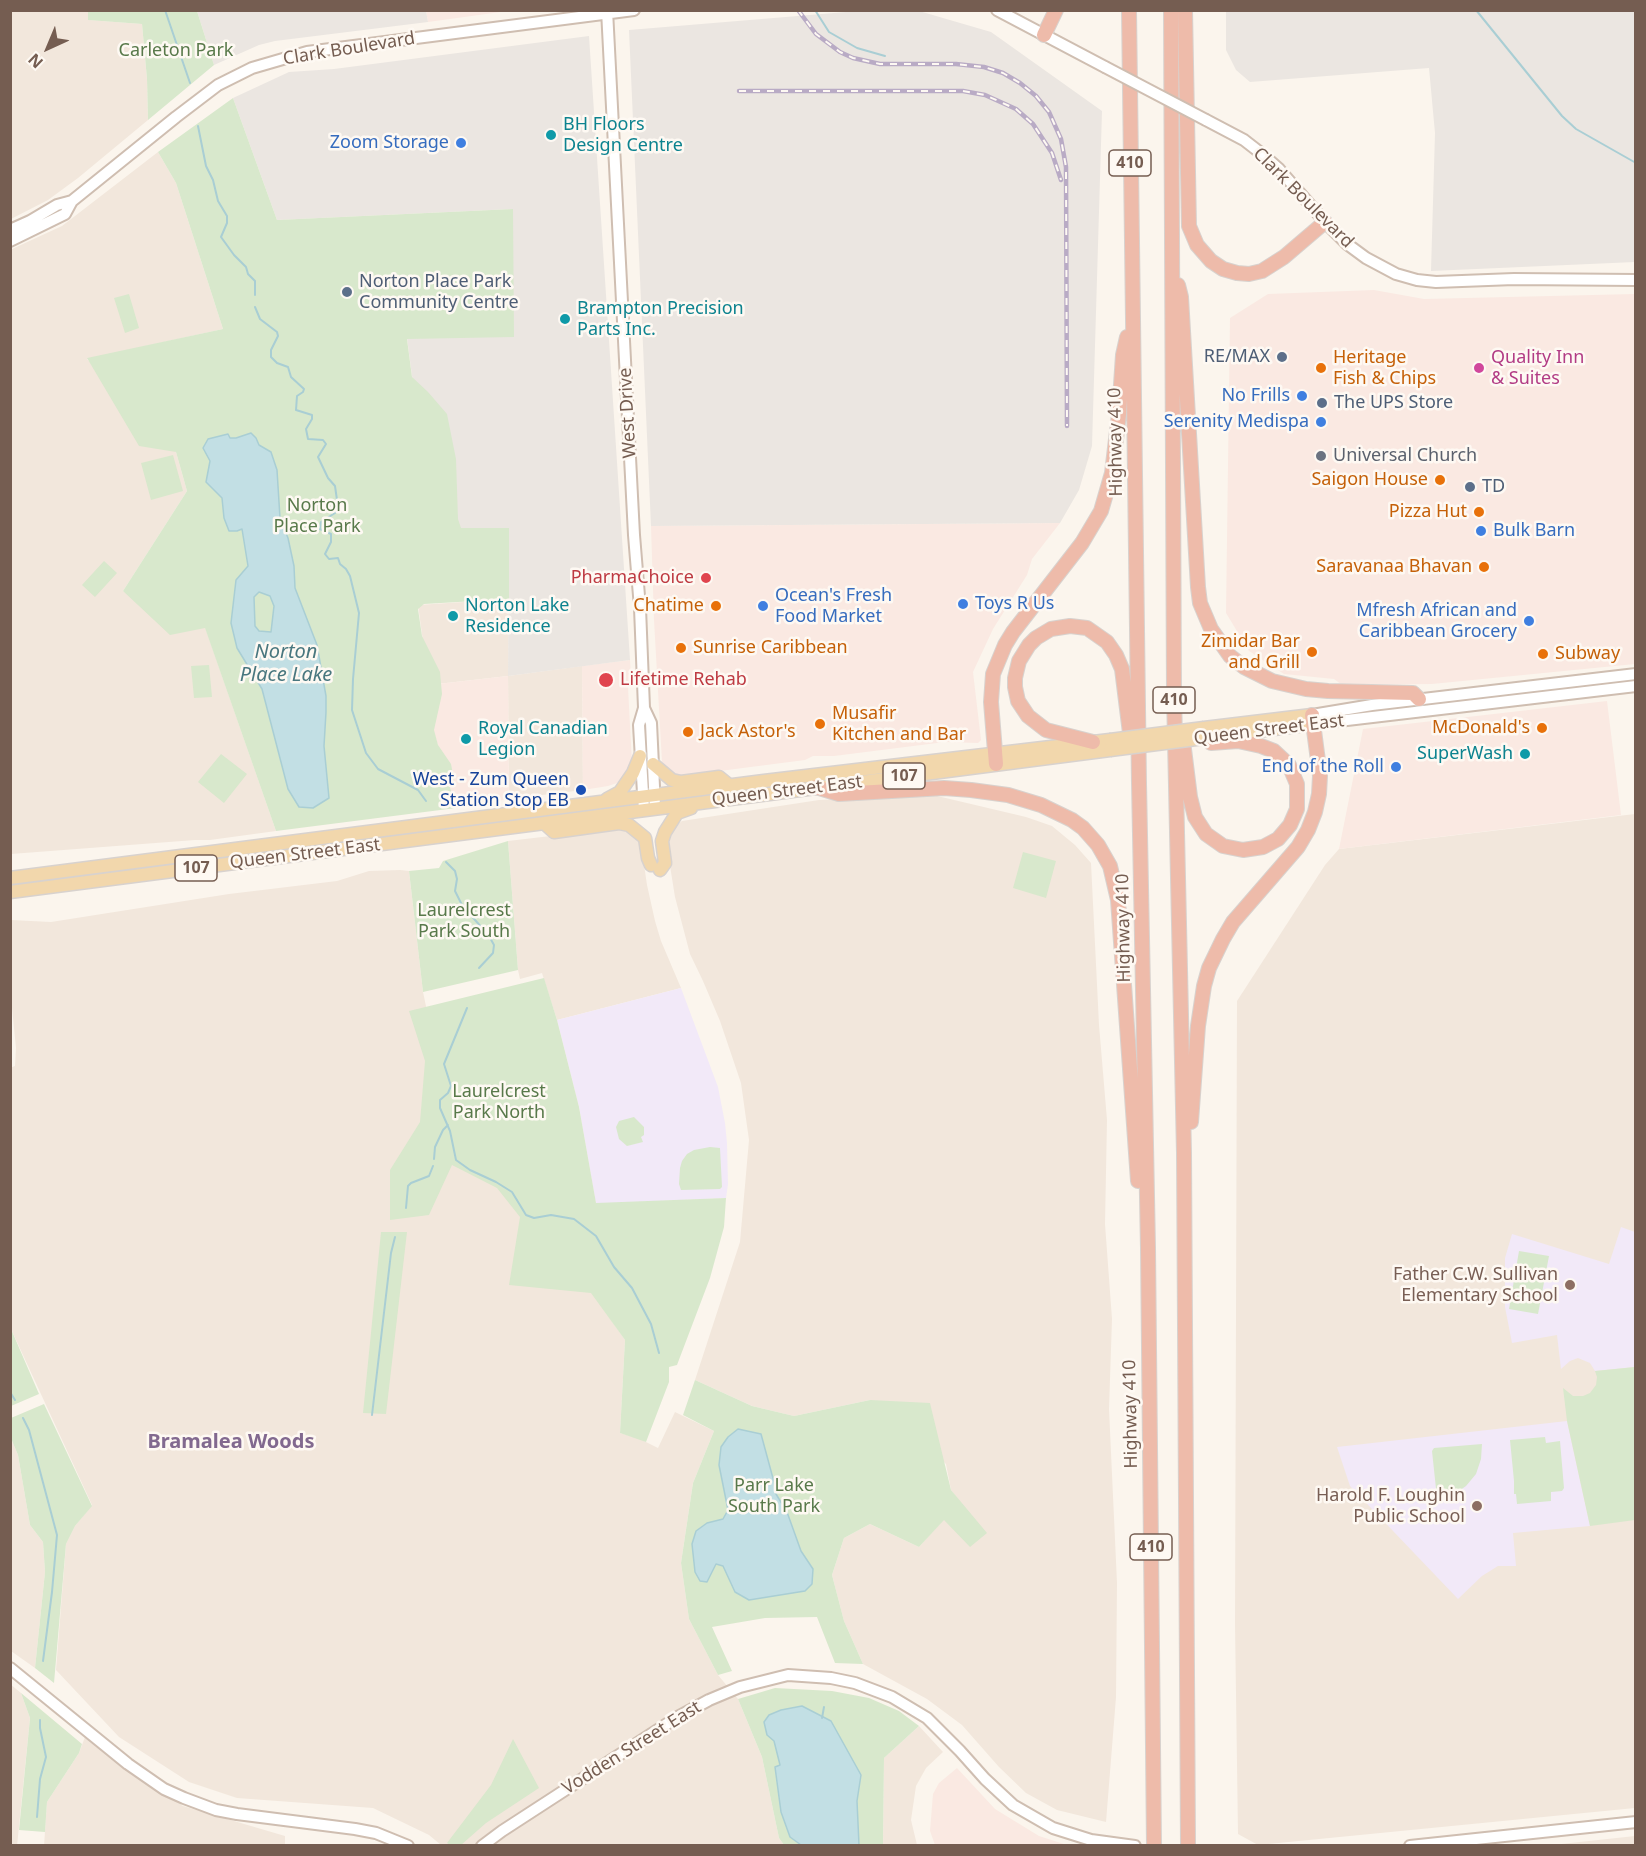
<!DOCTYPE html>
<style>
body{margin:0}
#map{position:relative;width:1646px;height:1856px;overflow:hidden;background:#fbf5ed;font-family:"Noto Sans",sans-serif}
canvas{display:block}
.frame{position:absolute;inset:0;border:12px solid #755d51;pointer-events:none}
.north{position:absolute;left:18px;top:18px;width:60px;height:60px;-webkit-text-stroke:4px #fef9f3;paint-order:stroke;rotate:224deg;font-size:16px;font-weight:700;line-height:24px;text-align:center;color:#755d51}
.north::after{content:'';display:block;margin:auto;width:21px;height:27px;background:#755d51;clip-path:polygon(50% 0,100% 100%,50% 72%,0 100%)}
</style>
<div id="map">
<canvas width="1646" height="1856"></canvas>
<div class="frame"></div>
<div class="north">N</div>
</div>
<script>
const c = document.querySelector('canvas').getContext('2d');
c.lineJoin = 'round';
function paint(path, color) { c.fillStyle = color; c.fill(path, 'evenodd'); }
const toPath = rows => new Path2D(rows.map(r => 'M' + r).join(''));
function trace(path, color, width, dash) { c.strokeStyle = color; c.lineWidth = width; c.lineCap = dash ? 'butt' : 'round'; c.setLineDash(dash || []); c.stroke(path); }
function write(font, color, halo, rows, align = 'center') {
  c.font = font + ' "Noto Sans",sans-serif'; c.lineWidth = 5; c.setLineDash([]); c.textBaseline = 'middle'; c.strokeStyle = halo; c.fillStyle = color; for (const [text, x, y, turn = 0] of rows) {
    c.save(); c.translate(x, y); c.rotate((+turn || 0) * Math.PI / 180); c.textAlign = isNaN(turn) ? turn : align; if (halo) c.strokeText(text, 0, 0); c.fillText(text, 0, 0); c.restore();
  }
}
paint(toPath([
 [11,11,88,11,89,20,142,24,147,79,148,120,78,178,48,200,11,219],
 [158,152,176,183,223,329,87,359,176,452,187,491,123,591,205,627,276,831,210,840,195,840,11,854,10,250,62,226],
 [509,599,508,676,582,666,583,790,509,799,508,676,429,685,418,605],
 [933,795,1026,817,1052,826,1075,845,1091,863,1099,1025,1107,1120,1105,1224,1112,1319,1109,1409,1117,1583,1116,1697,1106,1822,1057,1810,1026,1793,999,1767,962,1725,927,1699,863,1664,844,1621,832,1575,844,1538,870,1524,919,1547,944,1519,964,1508,951,1490,946,1464,870,1400,794,1416,752,1406,695,1380,740,1242,749,1140,741,1083,720,1021,703,981,690,954,675,897,667,847,670,833,675,826,682,821,819,800],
 [1635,814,1635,1808,1258,1845,1238,1834,1235,1624,1237,1001,1325,865,1339,849],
 [619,828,626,829,640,840,641,844,647,885,655,921,661,941,681,988,557,1020,542,973,520,979,518,970,508,841],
 [400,870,409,871,423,992,427,1011,487,1164,592,1292,625,1340,620,1433,640,1439,658,1448,675,1412,714,1431,693,1483,681,1563,689,1619,718,1675,738,1699,762,1757,779,1838,784,1845,441,1845,429,1835,373,1808,237,1798,189,1782,119,1737,56,1670,66,1544,75,1526,92,1505,11,1329,10,1068,15,1066,16,1048,10,988,11,920,51,922,229,894,337,881,369,871],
 [10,1436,18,1455,30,1525,43,1542,45,1572,35,1668,11,1651],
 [10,1684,21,1693,30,1718,17,1846,10,1845],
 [919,1726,943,1752,926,1768,916,1786,911,1820,917,1845,883,1846,884,1758],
 [85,1737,138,1777,183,1806,285,1836,285,1846,44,1846,47,1802,79,1753],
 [1635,1836,1635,1845,1552,1845]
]), '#f2e7dc');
paint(toPath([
 [426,11,426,10,508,11,428,22],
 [1374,290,1424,299,1635,294,1635,664,1432,684,1342,685,1334,679,1284,674,1249,651,1226,613,1230,318,1268,294],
 [1060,523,1032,559,1027,575,993,629,973,672,981,740,978,743,945,742,834,756,813,756,805,760,681,776,671,773,662,762,654,620,651,526],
 [630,660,631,678,628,687,632,764,623,778,617,783,608,786,583,790,582,666],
 [508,676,509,799,456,808,432,725,429,685],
 [1607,701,1621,815,1339,849,1363,729],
 [957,1768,995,1809,1039,1836,1067,1845,935,1845,930,1831,933,1794,939,1783]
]), '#fae9e2');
paint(toPath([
 [197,11,426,11,428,22,275,41,259,45,214,65],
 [858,11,919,11,991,32,1102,111,1092,446,1079,490,1060,523,651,526,629,30],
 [1226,11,1635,11,1635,262,1431,271,1435,133,1429,68,1250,82,1236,70,1226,50],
 [589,36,630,660,508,676,509,529,453,528,414,391,407,338,513,209,277,220,233,98,289,72,334,69]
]), '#ebe6e1');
paint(toPath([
 [681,988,718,1087,725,1123,727,1143,728,1184,726,1198,596,1204,579,1107,557,1020],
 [1621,1227,1635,1232,1635,1367,1595,1371,1590,1363,1578,1358,1570,1361,1561,1369,1557,1335,1512,1343,1505,1307,1505,1258,1512,1234,1609,1264],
 [1567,1421,1590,1526,1513,1533,1516,1566,1498,1566,1482,1576,1458,1599,1350,1486,1337,1447]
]), '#f2e9f8');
paint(toPath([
 [88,11,197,11,214,65,148,120,147,79,142,24,88,20],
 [233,98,277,220,513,209,514,337,407,339,412,377,428,392,447,414,456,459,458,519,461,528,509,528,509,599,424,604,418,609,422,636,440,672,442,694,434,730,438,745,451,764,454,780,449,784,456,808,276,831,205,628,170,635,123,591,187,491,176,452,139,446,87,358,223,329,176,183,158,152],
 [129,294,139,328,125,333,114,298],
 [173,455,183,491,151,500,141,463],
 [104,561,117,573,95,597,82,585],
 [209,665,212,697,194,698,191,666],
 [221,754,247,774,224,803,198,782],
 [508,841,518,970,423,992,409,871,439,868,443,861],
 [1023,852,1056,861,1046,898,1013,888],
 [544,978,557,1020,579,1107,596,1203,726,1198,724,1227,710,1278,677,1365,669,1367,669,1382,646,1442,620,1433,625,1340,591,1293,509,1285,520,1217,497,1188,452,1165,429,1215,390,1220,390,1170,420,1122,425,1061,409,1011],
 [634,1117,644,1127,644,1135,641,1137,643,1142,627,1146,619,1139,616,1127,619,1121],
 [710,1147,720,1148,722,1187,720,1189,681,1190,679,1184,680,1168,682,1161,687,1154,694,1150],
 [381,1232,407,1232,386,1414,363,1413],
 [1519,1251,1549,1256,1538,1314,1509,1309],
 [11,1329,39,1394,11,1406,10,1406],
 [1635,1367,1635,1520,1590,1526,1567,1421,1563,1388,1573,1396,1583,1396,1590,1393,1596,1385,1597,1377,1595,1371],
 [695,1380,752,1406,794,1416,870,1400,930,1403,951,1490,987,1533,970,1547,944,1520,919,1547,870,1524,844,1538,832,1575,844,1621,863,1664,835,1663,817,1617,765,1618,712,1627,732,1671,718,1675,689,1619,681,1563,693,1483,714,1431,683,1415],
 [44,1404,92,1506,75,1526,66,1544,54,1683,35,1668,45,1572,43,1542,30,1525,18,1455,10,1436,11,1418],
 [1545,1437,1546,1443,1560,1441,1564,1488,1562,1491,1551,1492,1551,1501,1517,1504,1516,1494,1514,1494,1514,1481,1510,1440],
 [1482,1444,1481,1459,1476,1474,1466,1486,1453,1495,1437,1498,1432,1451,1434,1448],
 [775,1688,832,1691,869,1698,899,1711,919,1726,884,1758,883,1845,784,1845,779,1838,762,1757,738,1699],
 [21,1693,82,1744,79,1753,47,1802,45,1832,19,1830,30,1718],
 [513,1739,539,1788,486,1823,461,1845,450,1845,447,1843,491,1785]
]), '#d8e8cc');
const water = toPath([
 [251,433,256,438,259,445,271,452,277,470,280,518,288,538,294,566,295,588,317,645,326,696,326,712,324,746,329,798,313,808,299,807,288,789,262,689,237,648,231,623,236,580,248,566,242,529,237,531,229,531,224,518,222,498,206,482,210,461,203,448,208,439,228,434,230,438,236,438,251,433],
 [259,592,270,596,274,606,271,632,259,631,255,626,254,597,259,592],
 [738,1429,761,1434,774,1482,776,1494,787,1512,801,1551,813,1569,812,1584,805,1591,749,1600,735,1592,723,1566,716,1564,707,1582,700,1581,695,1572,692,1544,696,1531,707,1523,723,1519,728,1510,719,1465,721,1447,728,1437,738,1429],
 [802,1706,831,1721,861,1775,857,1801,859,1845,801,1845,790,1837,781,1812,775,1767,780,1765,774,1741,767,1735,764,1722,769,1715,781,1710,802,1706]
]);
paint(water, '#c2dfe4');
trace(water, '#a9ced4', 1.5);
trace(toPath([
 [165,10,190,83],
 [815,10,829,32,857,48,885,56],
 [1476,10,1562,116,1576,129,1636,163],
 [198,126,206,166,213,180,218,201,227,216,227,223,221,237,234,255,246,267,248,274,255,281,255,295],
 [255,307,260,319,277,332,278,336,271,350,271,357,277,363,288,367,291,377,304,389,303,392,297,396,296,410,312,415,312,419,306,429,308,439,323,440,326,444,318,457,328,478,335,486,337,500,335,513,321,522,320,529,331,534,331,542,325,554,329,559,338,558,340,564,346,569,350,576,359,613,353,679,352,710,366,753,378,769,418,790,426,801],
 [446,862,455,871,457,879,455,891,462,905,489,936,494,945,493,953,479,968],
 [467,1008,444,1064,451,1086,448,1093,440,1100,440,1108,450,1131,456,1160,470,1170,496,1182,512,1192,526,1215,534,1218,551,1215,574,1219,596,1236,614,1267,632,1288,651,1324,659,1353],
 [434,1159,435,1147,443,1130,448,1125],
 [406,1208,408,1186,411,1183,429,1176,433,1166],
 [10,1392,15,1400],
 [372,1415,391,1253,395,1237],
 [23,1418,29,1430,57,1535,52,1592,43,1661],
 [822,1718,824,1707],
 [37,1817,40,1779,46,1757,40,1728,40,1720]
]), '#a9ced4', 2);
const secondary = toPath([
 [607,10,634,535,640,608,644,708,651,723,655,808],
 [997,10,1105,67],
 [1206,120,1244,140,1262,154,1279,169,1325,222,1347,244,1366,258,1396,274,1417,280,1436,282,1514,279,1636,280],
 [10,230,30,221,57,205,72,201],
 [10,241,65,214,72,201,176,117,218,85,252,68,307,52,634,10],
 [1312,715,1372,705,1636,674],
 [1313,724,1636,686],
 [644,810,639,725,644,708],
 [10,1668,128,1764,164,1789,184,1798,216,1810,237,1814,355,1829,376,1833,408,1846],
 [482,1846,502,1831,676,1718,709,1700,740,1687,788,1675,831,1678,855,1683,892,1697,927,1718,960,1751,985,1779,1013,1805,1053,1828,1091,1840,1135,1846],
 [1410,1846,1636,1822]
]);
const primary = toPath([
 [1204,728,1312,715],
 [1211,737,1313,724],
 [653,764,672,780,681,782,719,777,730,786],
 [607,799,620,792,633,773,640,756],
 [544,823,554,832,619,823,629,825,645,838,648,858,651,865],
 [660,870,665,863,662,841,665,832,677,813,691,808],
 [10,878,764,781,1110,740],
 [10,892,1110,750]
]);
const highway = toPath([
 [1129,10,1139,783,1148,1248,1154,1846],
 [1171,10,1174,694,1184,1153,1188,1846],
 [1185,10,1189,226,1197,245,1211,261,1223,269,1237,273,1249,274,1262,271,1284,257,1325,222],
 [1044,35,1056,10],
 [1178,285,1181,297,1198,587,1200,603,1211,629,1230,656,1244,667,1272,681,1306,689,1328,691,1413,693,1419,699],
 [1183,741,1190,797,1195,817,1206,834,1223,846,1243,850,1263,847,1278,839,1290,825,1297,809,1297,784,1289,765,1274,751,1261,746,1238,741,1211,743,1204,738],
 [1093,742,1046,730,1028,716,1018,701,1015,687,1015,678,1019,661,1029,645,1036,638,1051,629,1070,626,1087,628,1107,642,1116,655,1122,669,1130,733],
 [996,764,991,702,993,674,1005,645,1013,632,1082,543,1101,511,1112,473,1119,414,1123,355,1127,337],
 [816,787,839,794,944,788,971,790,1008,795,1041,805,1072,820,1083,828,1098,845,1110,866,1118,900,1138,1181],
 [1191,1122,1198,1026,1204,986,1209,968,1223,939,1233,922,1298,847,1308,830,1315,812,1319,794,1320,776,1312,715]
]);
trace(secondary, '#cfbeb1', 14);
trace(primary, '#d8d2ce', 15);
trace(highway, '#d8d2ce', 16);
trace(secondary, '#fff', 10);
trace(primary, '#f2d7ac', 12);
trace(highway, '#eba', 14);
const rail = toPath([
 [798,10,816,34,840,52,853,58,880,64,956,64,984,67,1003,73,1020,83,1036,96,1049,112,1061,139,1066,167,1067,426],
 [739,91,963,91,985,95,1016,109,1033,124,1052,153,1061,180]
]);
trace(rail, '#b9abc5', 4.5);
trace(rail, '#fef9f3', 2, [7]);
const secondaryBridge = toPath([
 [1105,67,1206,120]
]);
const primaryBridge = toPath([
 [1110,740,1204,728],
 [1110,750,1204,738]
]);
trace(secondaryBridge, '#cfbeb1', 14, []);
trace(primaryBridge, '#d8d2ce', 15, []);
trace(secondaryBridge, '#fff', 10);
trace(primaryBridge, '#f2d7ac', 12);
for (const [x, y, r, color] of [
 [551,135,6,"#0f9aa8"],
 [461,143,6,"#3f7fe0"],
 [347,292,6,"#5c6f8a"],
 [565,319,6,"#0f9aa8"],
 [1282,357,6,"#5c6f8a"],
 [1321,368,6,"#e8710a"],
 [1479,368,6,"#d1479c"],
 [1302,396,6,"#3f7fe0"],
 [1322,403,6,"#5c6f8a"],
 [1321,422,6,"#3f7fe0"],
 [1321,456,6,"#6b7280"],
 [1440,480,6,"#e8710a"],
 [1470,487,6,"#5c6f8a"],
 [1479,512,6,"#e8710a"],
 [1481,531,6,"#3f7fe0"],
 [1484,567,6,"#e8710a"],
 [706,578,6,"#e0444e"],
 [963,604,6,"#3f7fe0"],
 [716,606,6,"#e8710a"],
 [763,606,6,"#3f7fe0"],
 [453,616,6,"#0f9aa8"],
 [1529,621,6,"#3f7fe0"],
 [681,648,6,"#e8710a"],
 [1312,652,6,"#e8710a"],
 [1543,654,6,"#e8710a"],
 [606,680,8,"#e0444e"],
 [820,724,6,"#e8710a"],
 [1542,728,6,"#e8710a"],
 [688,732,6,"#e8710a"],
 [466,739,6,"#0f9aa8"],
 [1525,754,6,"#0f9aa8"],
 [1396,767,6,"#3f7fe0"],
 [581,790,6,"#1a4fb4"],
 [1570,1285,6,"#8d6e63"],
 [1477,1506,6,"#8d6e63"]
]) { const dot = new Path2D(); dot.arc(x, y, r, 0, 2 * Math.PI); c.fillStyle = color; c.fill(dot); trace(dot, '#fef9f3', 2); }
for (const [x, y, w] of [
 [1130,163,42],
 [1174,700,42],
 [904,776,42],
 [196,868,42],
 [1151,1547,42]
]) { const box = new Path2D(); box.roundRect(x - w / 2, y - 13, w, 26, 4.5); c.fillStyle = '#fef9f3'; c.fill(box); trace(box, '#755d51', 1.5); }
write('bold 16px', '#755d51', null, [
 ["410",1130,163],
 ["410",1174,700],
 ["107",904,776],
 ["107",196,868],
 ["410",1151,1547]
]);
write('18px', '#755d51', '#fef9f3', [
 ["Clark Boulevard",349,49,-9],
 ["Clark Boulevard",1303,198,45],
 ["West Drive",628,413,-93],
 ["Highway 410",1116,442,-91],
 ["Queen Street East",1269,730,-7],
 ["Queen Street East",787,791,-7],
 ["Queen Street East",305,854,-7],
 ["Highway 410",1124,928,-91],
 ["Highway 410",1131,1414,-91],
 ["Vodden Street East",632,1748,-32]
]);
write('18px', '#58794a', '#fef9f3', [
 ["Carleton Park",176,51],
 ["Norton",317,506],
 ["Place Park",317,527],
 ["Laurelcrest",464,911],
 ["Park South",464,932],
 ["Laurelcrest",499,1092],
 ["Park North",499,1113],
 ["Parr Lake",774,1486],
 ["South Park",774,1507]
]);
write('18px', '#0d838f', '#fef9f3', [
 ["BH Floors",563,125],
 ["Design Centre",563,146],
 ["Brampton Precision",577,309],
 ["Parts Inc.",577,330],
 ["Norton Lake",465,606],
 ["Residence",465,627],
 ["Royal Canadian",478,729],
 ["Legion",478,750],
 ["SuperWash",1513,754,"right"]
], 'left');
write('18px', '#366cbe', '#fef9f3', [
 ["Zoom Storage",449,143],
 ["No Frills",1290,396],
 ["Serenity Medispa",1309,422],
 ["Bulk Barn",1493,531,"left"],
 ["Ocean's Fresh",775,596,"left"],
 ["Food Market",775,617,"left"],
 ["Toys R Us",975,604,"left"],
 ["Mfresh African and",1517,611],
 ["Caribbean Grocery",1517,632],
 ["End of the Roll",1384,767]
], 'right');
write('18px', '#4e5e75', '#fef9f3', [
 ["Norton Place Park",359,282],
 ["Community Centre",359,303],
 ["RE/MAX",1270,357,"right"],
 ["The UPS Store",1334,403],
 ["TD",1482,487]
], 'left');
write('18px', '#c56008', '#fef9f3', [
 ["Heritage",1333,358,"left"],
 ["Fish & Chips",1333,379,"left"],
 ["Saigon House",1428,480],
 ["Pizza Hut",1467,512],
 ["Saravanaa Bhavan",1472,567],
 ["Chatime",704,606],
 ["Zimidar Bar",1300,642],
 ["and Grill",1300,663],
 ["Sunrise Caribbean",693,648,"left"],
 ["Subway",1555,654,"left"],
 ["Musafir",832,714,"left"],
 ["Kitchen and Bar",832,735,"left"],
 ["McDonald's",1530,728],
 ["Jack Astor's",700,732,"left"]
], 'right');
write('18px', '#b23c85', '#fef9f3', [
 ["Quality Inn",1491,358],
 ["& Suites",1491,379]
], 'left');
write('18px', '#5b616d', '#fef9f3', [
 ["Universal Church",1333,456]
], 'left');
write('18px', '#be3a42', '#fef9f3', [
 ["PharmaChoice",694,578],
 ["Lifetime Rehab",620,680,"left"]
], 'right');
write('18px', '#164399', '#fef9f3', [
 ["West - Zum Queen",569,780],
 ["Station Stop EB",569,801]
], 'right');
write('18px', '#785e54', '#fef9f3', [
 ["Father C.W. Sullivan",1558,1275],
 ["Elementary School",1558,1296],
 ["Harold F. Loughin",1465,1496],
 ["Public School",1465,1517]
], 'right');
write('italic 20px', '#49777f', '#fef9f3', [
 ["Norton",286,652],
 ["Place Lake",286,675]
]);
write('bold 20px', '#82698f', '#fef9f3', [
 ["Bramalea Woods",231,1442]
]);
</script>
